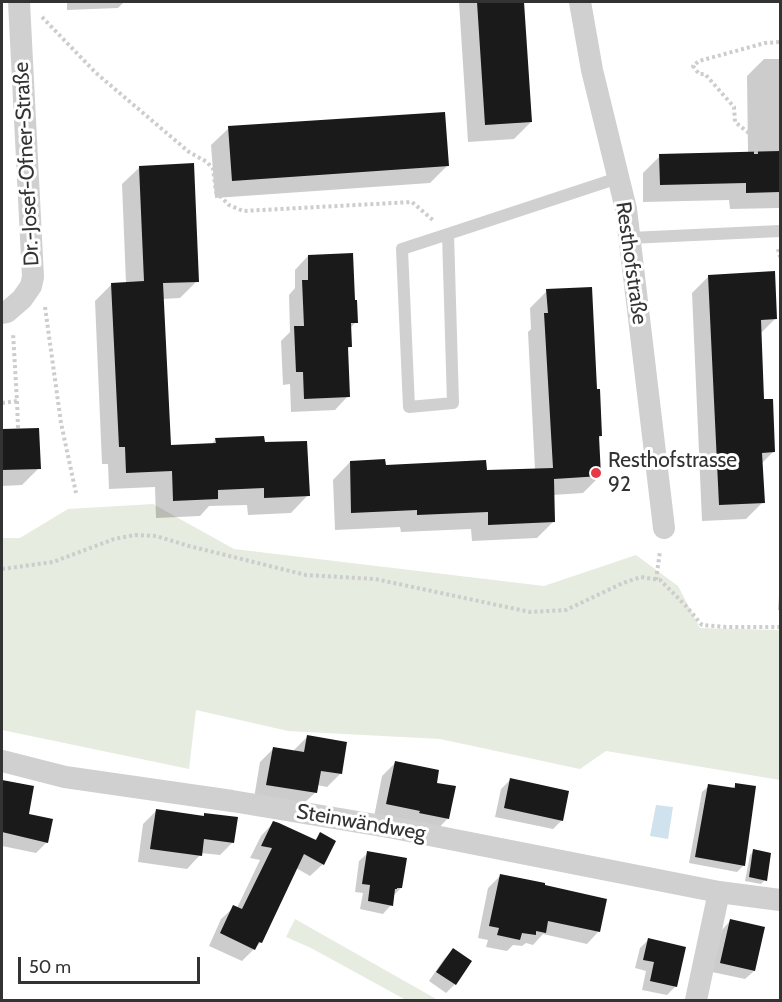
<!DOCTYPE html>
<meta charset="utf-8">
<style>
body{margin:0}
#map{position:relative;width:782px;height:1002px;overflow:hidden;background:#fff;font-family:Cabin,sans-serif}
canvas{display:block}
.frame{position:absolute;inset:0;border:3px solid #333;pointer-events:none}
.scale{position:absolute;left:18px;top:957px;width:182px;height:27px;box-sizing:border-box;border:3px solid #333;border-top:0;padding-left:8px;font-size:18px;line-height:21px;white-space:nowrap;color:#333;-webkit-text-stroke:4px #fff;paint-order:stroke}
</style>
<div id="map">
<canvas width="782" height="1002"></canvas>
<div class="frame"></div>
<div class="scale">50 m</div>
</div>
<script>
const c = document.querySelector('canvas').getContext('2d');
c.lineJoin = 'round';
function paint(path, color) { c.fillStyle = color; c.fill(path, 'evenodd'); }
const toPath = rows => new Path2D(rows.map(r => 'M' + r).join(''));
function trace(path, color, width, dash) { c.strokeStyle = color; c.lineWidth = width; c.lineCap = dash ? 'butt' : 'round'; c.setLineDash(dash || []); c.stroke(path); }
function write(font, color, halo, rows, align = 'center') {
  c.font = font + ' Cabin,sans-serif'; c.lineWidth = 6; c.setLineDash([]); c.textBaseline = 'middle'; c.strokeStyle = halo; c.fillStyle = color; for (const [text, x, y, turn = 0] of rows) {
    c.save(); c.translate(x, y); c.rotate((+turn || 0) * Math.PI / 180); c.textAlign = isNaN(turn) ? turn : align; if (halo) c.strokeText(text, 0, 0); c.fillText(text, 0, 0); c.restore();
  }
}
paint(toPath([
 [153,504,234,549,544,586,636,555,678,586,700,628,780,630,780,780,606,751,580,769,440,739,288,731,196,710,189,769,2,730,2,538,20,538,68,509],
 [295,919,438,1000,406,1000,311,948,286,937]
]), '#e6ecdf');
paint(toPath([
 [656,805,673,807,668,839,650,836]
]), '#cfe2ee');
paint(toPath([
 [67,2,124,2,118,8,67,10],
 [459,2,523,2,531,122,514,139,468,142],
 [764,59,780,59,780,208,730,209,729,200,643,202,643,173,660,156,748,153,747,76],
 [229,128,447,166,430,183,215,198,211,145],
 [140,167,197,281,180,298,162,299,169,447,211,445,216,439,263,444,308,495,291,513,248,515,247,505,209,506,200,516,156,518,155,487,109,489,108,464,102,464,95,301,112,284,126,283,122,184],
 [308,256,356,322,349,329,350,347,346,350,348,396,335,410,291,412,290,384,283,385,281,341,290,332,289,295,295,288,295,270],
 [709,276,776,318,760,334,763,401,774,451,761,464,763,502,746,519,702,521,692,293],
 [547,291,595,391,601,436,598,439,600,476,583,493,553,495,554,521,537,538,472,541,471,529,401,532,400,527,335,530,333,480,350,462,384,466,485,472,535,470,528,332,531,329,530,308],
 [37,429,39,468,22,485,2,486,2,431],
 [780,580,780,610,778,610],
 [307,737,341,773,327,787,317,785,316,792,302,805,254,798,260,762,273,749,294,752,294,750],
 [395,763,435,784,448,818,435,832,374,817,382,776],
 [510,780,562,820,553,829,495,817,501,789],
 [3,782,47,842,36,853,2,846,2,784],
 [736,784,744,865,737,872,689,863,702,792,709,786,732,789],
 [156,811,201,818,205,814,233,842,220,855,201,853,200,855,187,869,138,862,143,824],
 [273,823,314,841,320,834,323,864,310,876,296,868,261,942,242,961,209,946,221,919,234,907,237,908,260,860,250,858,261,836],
 [754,851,765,880,761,884,745,881,750,855],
 [368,853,401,888,393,896,391,905,383,914,360,909,363,893,355,892,359,861],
 [500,876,605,900,598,932,587,944,543,934,533,945,526,943,522,946,513,945,507,951,486,947,488,940,478,938,488,888],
 [730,921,754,971,745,979,712,972,722,930],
 [649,939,675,987,667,995,642,990,646,971,635,968,640,948],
 [453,950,470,962,455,984,446,993,429,981,444,959]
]), '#0003');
paint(toPath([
 [477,2,524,2,532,122,485,125],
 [445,112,449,166,232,181,228,126],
 [780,151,780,192,746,193,746,183,660,185,659,154],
 [194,163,199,282,163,283,171,445,216,443,215,438,264,436,265,442,307,441,310,496,264,498,264,488,218,490,218,499,173,501,172,471,126,473,125,447,119,447,111,283,144,281,139,166],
 [353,253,355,300,357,300,358,323,351,323,352,347,348,347,350,397,304,399,303,372,296,372,294,326,304,326,302,280,308,280,308,255],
 [775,271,777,319,761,320,764,399,773,399,775,452,762,453,765,503,719,505,708,275],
 [592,287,597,389,600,389,602,436,599,436,601,476,554,479,555,522,488,525,488,512,417,515,417,510,351,513,350,461,385,459,386,465,486,460,487,470,553,468,544,313,548,313,546,289],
 [39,428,41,469,2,470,2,429],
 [307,735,347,742,342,774,321,771,317,793,266,785,273,747,304,752],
 [395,761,439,770,437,783,456,786,449,819,419,813,420,811,386,804],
 [510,778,569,791,563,821,504,808],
 [2,780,34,786,29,814,53,819,48,843,2,832],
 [735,783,756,786,745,866,695,857,708,784,735,788],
 [156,809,204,816,204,813,238,817,234,843,204,839,202,856,150,849],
 [273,821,279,823,316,840,320,832,336,841,324,865,304,854,262,943,259,942,255,950,220,933,233,905,242,909,272,848,261,846],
 [753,849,771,853,767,881,749,877],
 [367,851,407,858,402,888,397,888,397,889,395,889,393,906,368,901,370,885,362,884],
 [500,874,545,883,545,885,607,899,600,932,548,921,546,933,536,931,536,935,522,933,520,940,497,935,499,928,489,926],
 [730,919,765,927,755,971,720,963],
 [648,938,686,947,677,987,650,981,654,962,643,960],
 [453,948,472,961,456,985,436,972]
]), '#1a1a1a');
trace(toPath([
 [42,17,96,73,189,152,207,162,213,169,216,192,229,205,243,211,412,202,434,221],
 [756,154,755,138,735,122,734,107,705,74,699,74,693,66,699,61,765,43,780,42],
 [778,249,780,257],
 [45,307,61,423,76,493],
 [17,401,18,428],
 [2,403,17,401,13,333],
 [2,569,53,562,114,539,135,535,156,536,189,546,306,575,375,579,530,612,566,610,623,583,641,577,660,580,685,605,702,625,726,627,780,627],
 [656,580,660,551]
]), '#cdcdcd', 4, [3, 3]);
trace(toPath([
 [448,234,453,403,409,407,402,249,448,234,618,178],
 [630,238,780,231]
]), '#d0d0d0', 12);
trace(toPath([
 [580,2,592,70,626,209,664,528],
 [2,313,7,312,22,299,31,286,33,277,19,2],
 [2,761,65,777,232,801,394,828,719,892,780,900],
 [696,1000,719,892]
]), '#d0d0d0', 22);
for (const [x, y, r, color] of [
 [596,473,6,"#e63946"]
]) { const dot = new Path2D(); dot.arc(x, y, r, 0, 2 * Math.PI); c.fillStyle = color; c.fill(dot); trace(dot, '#fff', 2); }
write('21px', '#333', '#fff', [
 ["Dr.-Josef-Ofner-Straße",27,164,-93],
 ["Resthofstraße",631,263,82],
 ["Steinwändweg",361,823,10]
]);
write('21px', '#333', '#fff', [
 ["Resthofstrasse",608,461],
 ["92",608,485]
], 'left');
</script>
